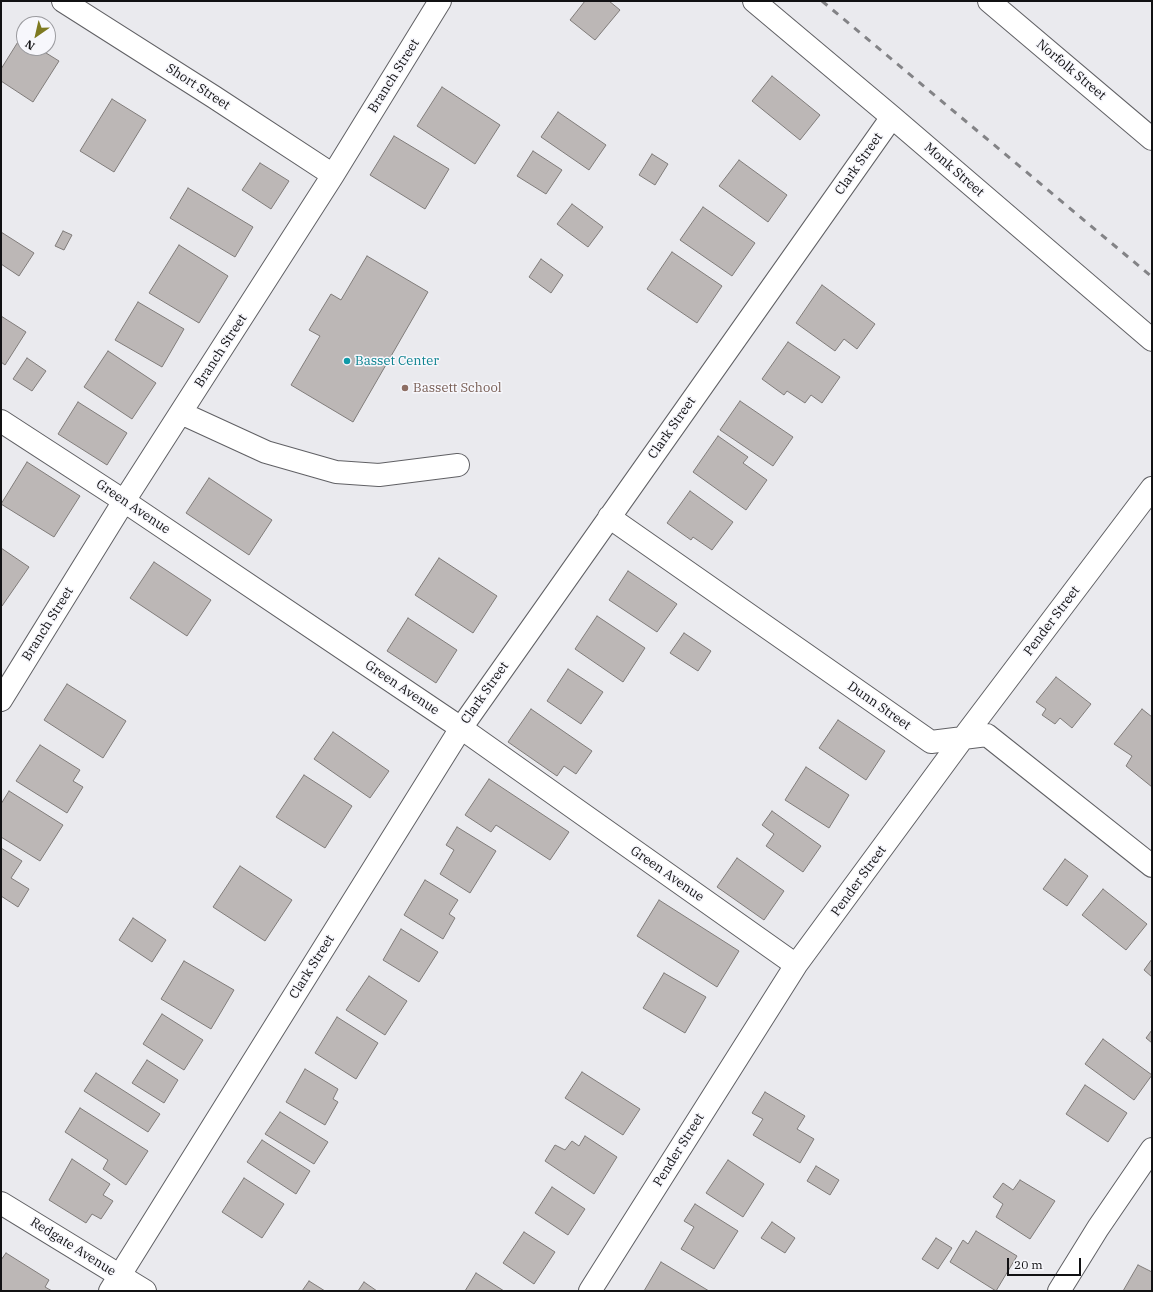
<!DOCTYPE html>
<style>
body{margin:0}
#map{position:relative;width:1153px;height:1292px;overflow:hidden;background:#eaeaee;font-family:"IBM Plex Serif",serif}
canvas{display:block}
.frame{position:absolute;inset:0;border:2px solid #111113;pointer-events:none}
.north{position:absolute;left:16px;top:16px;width:40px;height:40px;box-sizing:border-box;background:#f7f7fc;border:1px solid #9b9b9f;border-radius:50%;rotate:214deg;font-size:11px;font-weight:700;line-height:16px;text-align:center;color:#111113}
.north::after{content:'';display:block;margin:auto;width:14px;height:18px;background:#7e7a21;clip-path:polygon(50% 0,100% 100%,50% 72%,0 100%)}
.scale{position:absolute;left:1007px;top:1258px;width:74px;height:18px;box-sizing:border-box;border:2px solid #111113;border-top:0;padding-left:5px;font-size:12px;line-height:14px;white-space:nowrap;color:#111113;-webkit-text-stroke:3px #f7f7fc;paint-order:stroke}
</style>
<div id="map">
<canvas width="1153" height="1292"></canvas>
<div class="frame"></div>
<div class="north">N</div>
<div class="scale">20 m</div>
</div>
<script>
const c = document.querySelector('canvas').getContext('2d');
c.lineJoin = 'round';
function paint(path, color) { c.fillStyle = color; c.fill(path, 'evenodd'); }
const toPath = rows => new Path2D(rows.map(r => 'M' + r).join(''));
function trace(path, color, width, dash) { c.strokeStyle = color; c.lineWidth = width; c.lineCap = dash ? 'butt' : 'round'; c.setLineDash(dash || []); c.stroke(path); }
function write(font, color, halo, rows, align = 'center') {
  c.font = font + ' "IBM Plex Serif",serif'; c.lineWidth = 3; c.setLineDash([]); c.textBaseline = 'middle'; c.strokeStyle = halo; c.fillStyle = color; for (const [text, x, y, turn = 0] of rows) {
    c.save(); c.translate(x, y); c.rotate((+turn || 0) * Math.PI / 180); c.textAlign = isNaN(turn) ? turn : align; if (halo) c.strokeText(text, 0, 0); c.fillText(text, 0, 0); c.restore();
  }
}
const building = toPath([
 [585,1,609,1,620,10,595,40,570,20,585,1],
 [21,37,24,39,24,48,38,48,59,61,33,102,1,81,1,69,21,37],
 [772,76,820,115,800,140,752,101,772,76],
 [442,87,500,125,475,164,417,126,442,87],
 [112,99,146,120,114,172,80,151,112,99],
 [558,112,606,145,589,170,541,137,558,112],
 [394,136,449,169,425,209,370,175,394,136],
 [533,151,562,170,546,194,517,176,533,151],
 [652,154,668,164,655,185,639,175,652,154],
 [739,160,787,195,768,222,719,186,739,160],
 [260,163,289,181,271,209,242,190,260,163],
 [188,188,253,227,235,257,170,218,188,188],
 [572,204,603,227,588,247,557,224,572,204],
 [703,207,755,243,732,276,680,240,703,207],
 [63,231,72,235,64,250,55,246,63,231],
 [1,232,34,253,19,276,1,264,1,232],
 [179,245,228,276,199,323,149,293,179,245],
 [672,252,722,286,697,323,647,289,672,252],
 [367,256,428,292,353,422,291,385,320,336,309,330,331,294,341,300,367,256],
 [541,259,563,275,551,293,529,277,541,259],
 [822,285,875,324,857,349,844,339,835,351,796,323,822,285],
 [138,302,184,329,162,367,115,340,138,302],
 [1,316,26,332,5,365,1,362,1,316],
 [788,342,840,377,822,403,811,395,805,403,787,391,784,395,762,379,788,342],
 [108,351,156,383,132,419,84,387,108,351],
 [27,358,46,371,32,391,13,379,27,358],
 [740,401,793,437,773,466,720,430,740,401],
 [78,402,127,433,107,465,58,434,78,402],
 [718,436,748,457,743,463,767,480,746,510,693,472,718,436],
 [27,462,80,496,54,537,1,504,27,462],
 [209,478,272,520,249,555,186,513,209,478],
 [690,491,733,522,712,550,693,537,691,540,667,523,690,491],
 [1,548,29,567,2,606,1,605,1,548],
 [439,558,497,596,473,633,415,595,439,558],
 [154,562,211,600,187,636,130,598,154,562],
 [628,571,677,604,657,632,609,600,628,571],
 [597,616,645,648,623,682,575,649,597,616],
 [408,618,457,650,436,683,387,651,408,618],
 [684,633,711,651,698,671,670,653,684,633],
 [568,669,603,692,581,724,547,701,568,669],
 [1056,677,1091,704,1072,728,1060,718,1055,724,1042,715,1046,709,1036,702,1056,677],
 [67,684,126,721,103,758,44,720,67,684],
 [531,709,592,751,576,774,564,766,557,776,508,742,531,709],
 [1142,709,1152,717,1152,787,1126,766,1132,756,1114,744,1142,709],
 [838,720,885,751,866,780,819,748,838,720],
 [333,732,389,771,370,798,314,759,333,732],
 [40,745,80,770,73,781,83,787,67,813,16,781,40,745],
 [806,767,849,795,829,828,785,800,806,767],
 [304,775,352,806,325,848,276,817,304,775],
 [489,779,569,832,550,860,496,825,491,832,465,815,489,779],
 [9,791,63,825,40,861,1,837,1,804,9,791],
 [772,811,821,846,803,872,766,846,774,834,762,825,772,811],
 [457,827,496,851,470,893,440,874,454,850,446,845,457,827],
 [1,848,22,861,11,878,29,889,18,907,1,896,1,848],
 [737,858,784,891,764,920,717,887,737,858],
 [1065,859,1088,876,1067,906,1043,889,1065,859],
 [240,866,292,900,265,941,213,907,240,866],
 [425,880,458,900,449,914,455,918,443,939,404,915,425,880],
 [1103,889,1147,924,1126,950,1082,915,1103,889],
 [659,900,739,951,717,987,637,936,659,900],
 [133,918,166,940,152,962,119,940,133,918],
 [401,929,438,952,419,982,383,960,401,929],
 [1152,959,1152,977,1144,970,1152,959],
 [184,961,234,990,211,1029,161,999,184,961],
 [664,973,706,997,685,1033,643,1008,664,973],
 [369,976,407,1001,385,1035,346,1010,369,976],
 [162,1014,203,1040,184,1070,143,1044,162,1014],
 [337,1017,378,1043,356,1079,315,1053,337,1017],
 [1152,1030,1152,1043,1146,1038,1152,1030],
 [1103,1039,1152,1075,1134,1100,1085,1064,1103,1039],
 [147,1060,178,1080,164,1103,132,1083,147,1060],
 [305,1069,338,1089,333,1099,338,1102,325,1125,286,1102,305,1069],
 [582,1072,640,1109,623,1135,565,1098,582,1072],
 [96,1073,160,1114,148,1132,84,1091,96,1073],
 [1085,1085,1127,1113,1108,1142,1066,1114,1085,1085],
 [765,1092,805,1116,797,1129,814,1139,800,1163,753,1135,763,1119,752,1113,765,1092],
 [80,1108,148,1151,126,1185,103,1169,108,1160,65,1132,80,1108],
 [280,1112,328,1142,314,1164,265,1134,280,1112],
 [585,1136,617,1157,594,1194,545,1161,555,1145,565,1150,572,1141,579,1146,585,1136],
 [262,1140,310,1171,296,1194,247,1162,262,1140],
 [72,1159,110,1184,103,1195,113,1201,101,1219,92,1214,86,1223,49,1200,72,1159],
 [728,1160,764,1184,743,1217,706,1193,728,1160],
 [816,1166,839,1180,830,1195,807,1181,816,1166],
 [244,1178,284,1204,262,1238,222,1212,244,1178],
 [1020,1180,1055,1201,1030,1239,996,1217,1003,1204,993,1197,1003,1183,1013,1190,1020,1180],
 [552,1187,585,1209,568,1235,535,1213,552,1187],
 [695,1204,738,1231,714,1269,681,1249,694,1227,684,1221,695,1204],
 [772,1222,795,1238,785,1253,761,1238,772,1222],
 [976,1231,1017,1256,996,1291,950,1262,963,1240,968,1244,976,1231],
 [524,1232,555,1252,534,1284,503,1263,524,1232],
 [936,1238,952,1248,938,1269,922,1259,936,1238],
 [6,1253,49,1280,45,1287,52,1291,1,1291,1,1260,6,1253],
 [661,1262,709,1291,644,1291,661,1262],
 [1138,1265,1152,1272,1152,1291,1123,1291,1138,1265],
 [476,1273,504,1291,465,1291,476,1273],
 [309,1281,325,1291,302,1291,309,1281],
 [364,1282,377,1291,358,1291,364,1282]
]);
paint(building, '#bcb7b6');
trace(building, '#807c7a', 1);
const minor = toPath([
 [63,1,214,97,333,175],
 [754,1,892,117,1152,340],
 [989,1,1152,139],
 [181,413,266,452,336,472,379,475,458,465],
 [1,421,124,501,461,728,796,965],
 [609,517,931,742,987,735,1152,866],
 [1,700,124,501,333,175,440,1],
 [1,1203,145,1291],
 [110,1291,461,728,892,117],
 [590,1291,796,965,963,738,1152,488],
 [1059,1291,1098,1228,1152,1149]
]);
trace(minor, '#606064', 24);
trace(minor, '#fff', 22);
trace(toPath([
 [822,1,1152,277]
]), '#838386', 3, [7, 7]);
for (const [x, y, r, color] of [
 [347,361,4,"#0f9aa8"],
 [405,388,4,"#8d6e63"]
]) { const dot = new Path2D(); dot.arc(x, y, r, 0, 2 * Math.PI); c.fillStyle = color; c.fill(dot); trace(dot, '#f7f7fc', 1.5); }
write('13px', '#111113', '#f7f7fc', [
 ["Norfolk Street",1071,70,40],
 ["Branch Street",394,76,-58],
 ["Short Street",198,87,33],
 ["Clark Street",859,164,-55],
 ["Monk Street",954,170,41],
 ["Branch Street",221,351,-57],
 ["Clark Street",672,428,-55],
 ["Green Avenue",133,507,34],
 ["Pender Street",1052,621,-53],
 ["Branch Street",48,624,-58],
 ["Green Avenue",402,688,34],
 ["Clark Street",485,693,-55],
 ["Dunn Street",879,706,35],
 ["Green Avenue",667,874,35],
 ["Pender Street",859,881,-54],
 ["Clark Street",312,967,-58],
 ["Pender Street",679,1150,-58],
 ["Redgate Avenue",73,1247,32]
]);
write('13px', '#0d838f', '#f7f7fc', [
 ["Basset Center",355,361]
], 'left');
write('13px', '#785e54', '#f7f7fc', [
 ["Bassett School",413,388]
], 'left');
</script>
